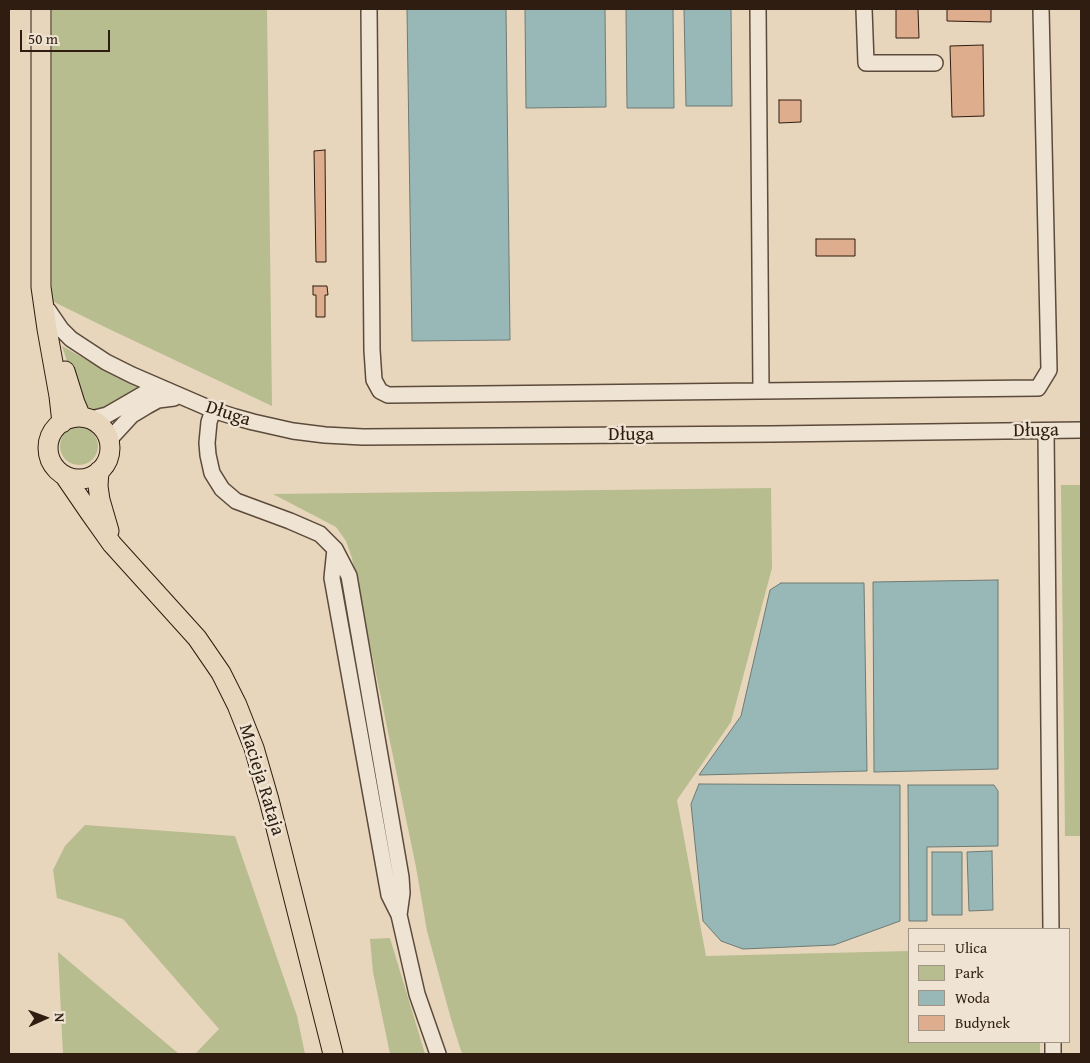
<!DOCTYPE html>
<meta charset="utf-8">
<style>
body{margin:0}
#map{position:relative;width:1090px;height:1063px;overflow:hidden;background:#e7d5bc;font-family:"Gentium Book Plus",serif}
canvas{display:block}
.frame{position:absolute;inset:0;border:10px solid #2e1d10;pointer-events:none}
.legend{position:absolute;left:908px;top:928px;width:162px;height:115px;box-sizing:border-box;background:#efe4d3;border:1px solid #a29485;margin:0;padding:6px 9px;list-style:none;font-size:15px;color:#2e1d10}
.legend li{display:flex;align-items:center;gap:10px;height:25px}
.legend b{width:25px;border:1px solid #a29485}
.north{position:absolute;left:20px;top:993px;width:50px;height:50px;-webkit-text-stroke:4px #efe4d3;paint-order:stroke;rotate:88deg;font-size:14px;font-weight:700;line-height:20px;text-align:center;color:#2e1d10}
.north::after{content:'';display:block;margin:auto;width:18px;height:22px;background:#2e1d10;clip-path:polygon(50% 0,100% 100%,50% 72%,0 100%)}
.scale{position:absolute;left:20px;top:30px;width:90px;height:22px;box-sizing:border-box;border:2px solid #2e1d10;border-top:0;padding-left:6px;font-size:15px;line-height:18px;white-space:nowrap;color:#2e1d10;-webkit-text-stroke:4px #efe4d3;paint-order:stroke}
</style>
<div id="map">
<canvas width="1090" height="1063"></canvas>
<div class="frame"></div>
<ul class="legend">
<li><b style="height:6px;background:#e7d5bc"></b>Ulica</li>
<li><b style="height:14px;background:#b7bd8f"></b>Park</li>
<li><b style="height:14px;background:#98b8b7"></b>Woda</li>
<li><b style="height:14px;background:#dead8d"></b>Budynek</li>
</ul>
<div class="north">N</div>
<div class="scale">50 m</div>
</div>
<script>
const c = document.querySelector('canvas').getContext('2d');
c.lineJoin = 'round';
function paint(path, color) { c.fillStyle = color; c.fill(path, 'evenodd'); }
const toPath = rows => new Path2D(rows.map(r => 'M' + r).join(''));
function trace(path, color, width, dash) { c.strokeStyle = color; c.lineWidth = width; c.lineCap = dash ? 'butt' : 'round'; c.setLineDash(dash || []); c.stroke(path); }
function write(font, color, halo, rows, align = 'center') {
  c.font = font + ' "Gentium Book Plus",serif'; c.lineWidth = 5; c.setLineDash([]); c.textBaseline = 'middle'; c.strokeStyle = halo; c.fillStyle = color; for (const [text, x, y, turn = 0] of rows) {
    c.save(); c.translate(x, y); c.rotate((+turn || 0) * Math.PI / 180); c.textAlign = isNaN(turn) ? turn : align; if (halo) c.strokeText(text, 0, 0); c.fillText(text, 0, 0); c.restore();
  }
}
paint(toPath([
 [52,9,267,9,272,406,109,329,52,301],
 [62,346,94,364,144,388,128,393,108,409,95,410,85,406,78,394],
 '60 446a19 19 0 1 1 38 0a19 19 0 1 1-38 0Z',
 [1061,485,1081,485,1081,836,1065,836],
 [771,488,772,568,731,722,677,800,706,956,909,951,909,1042,1040,1042,1040,1054,462,1054,451,1019,427,931,416,867,352,558,346,541,336,527,273,494],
 [85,825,235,836,297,1016,305,1054,195,1054,219,1029,123,919,57,898,53,870,65,846],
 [390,938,425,1054,390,1054,373,972,370,939],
 [58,952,179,1054,63,1054]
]), '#b7bd8f');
const water = toPath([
 [407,9,506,9,510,340,412,341,407,9],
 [525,9,605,9,606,107,526,108,525,9],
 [626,9,673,9,674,108,627,108,626,9],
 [684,9,731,9,732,106,686,106,684,9],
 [998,580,998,769,874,772,873,582,998,580],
 [781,583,864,583,867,771,699,775,741,716,770,590,781,583],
 [699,784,900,785,900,921,834,945,743,949,721,941,703,921,691,804,699,784],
 [908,785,994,785,998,791,998,846,927,847,927,921,909,921,908,785],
 [992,851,993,910,969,911,967,852,992,851],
 [932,852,962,852,962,915,932,915,932,852]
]);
paint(water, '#98b8b7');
trace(water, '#6e7a74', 1);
const building = toPath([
 [896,9,918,9,919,38,896,38,896,9],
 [947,9,991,9,991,22,947,21,947,9],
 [983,45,984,116,952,117,950,46,983,45],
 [779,100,801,100,801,122,779,123,779,100],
 [325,150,326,262,316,262,314,151,325,150],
 [816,239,855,239,855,256,816,256,816,239],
 [313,286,327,286,328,295,325,295,325,317,316,317,316,295,313,295,313,286]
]);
paint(building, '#dead8d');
trace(building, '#2e1d10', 1);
const minor = toPath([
 [369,9,372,350,374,380,380,391,388,395,1038,388,1049,370,1041,9],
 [758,9,761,391],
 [864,9,866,63,935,63],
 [48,310,61,329,71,339,106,362,132,375,213,410,235,417,253,422,293,431,325,435,363,437,772,434,1081,430],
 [213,410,209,422,207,443,208,455,212,473,222,489,236,501,290,521,320,534,335,549,349,576,401,877,402,893,399,915],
 [91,419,107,415,145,393,152,391,165,392],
 [1046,431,1051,929],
 [109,440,132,415,147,406,158,400,174,398],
 [335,549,332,578,389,895,399,915,417,994,438,1054],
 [1053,1042,1053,1054]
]);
const major = toPath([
 [41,9,41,287,47,329,59,396,62,423],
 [65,371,75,403,81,417],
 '48 448a31 31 0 1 1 62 0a31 31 0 1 1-62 0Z',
 [99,471,98,486,100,500,109,531],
 [64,475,90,513,112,544,197,638,221,673,237,705,254,748,269,800,333,1054]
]);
trace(minor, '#5c4b3b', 18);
trace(major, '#2e1d10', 21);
trace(minor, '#efe4d3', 15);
trace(major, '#e7d5bc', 19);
write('19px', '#2e1d10', '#efe4d3', [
 ["Długa",228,414,18],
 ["Długa",1036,431,-1],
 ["Długa",631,435],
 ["Macieja Rataja",261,780,73]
]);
</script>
